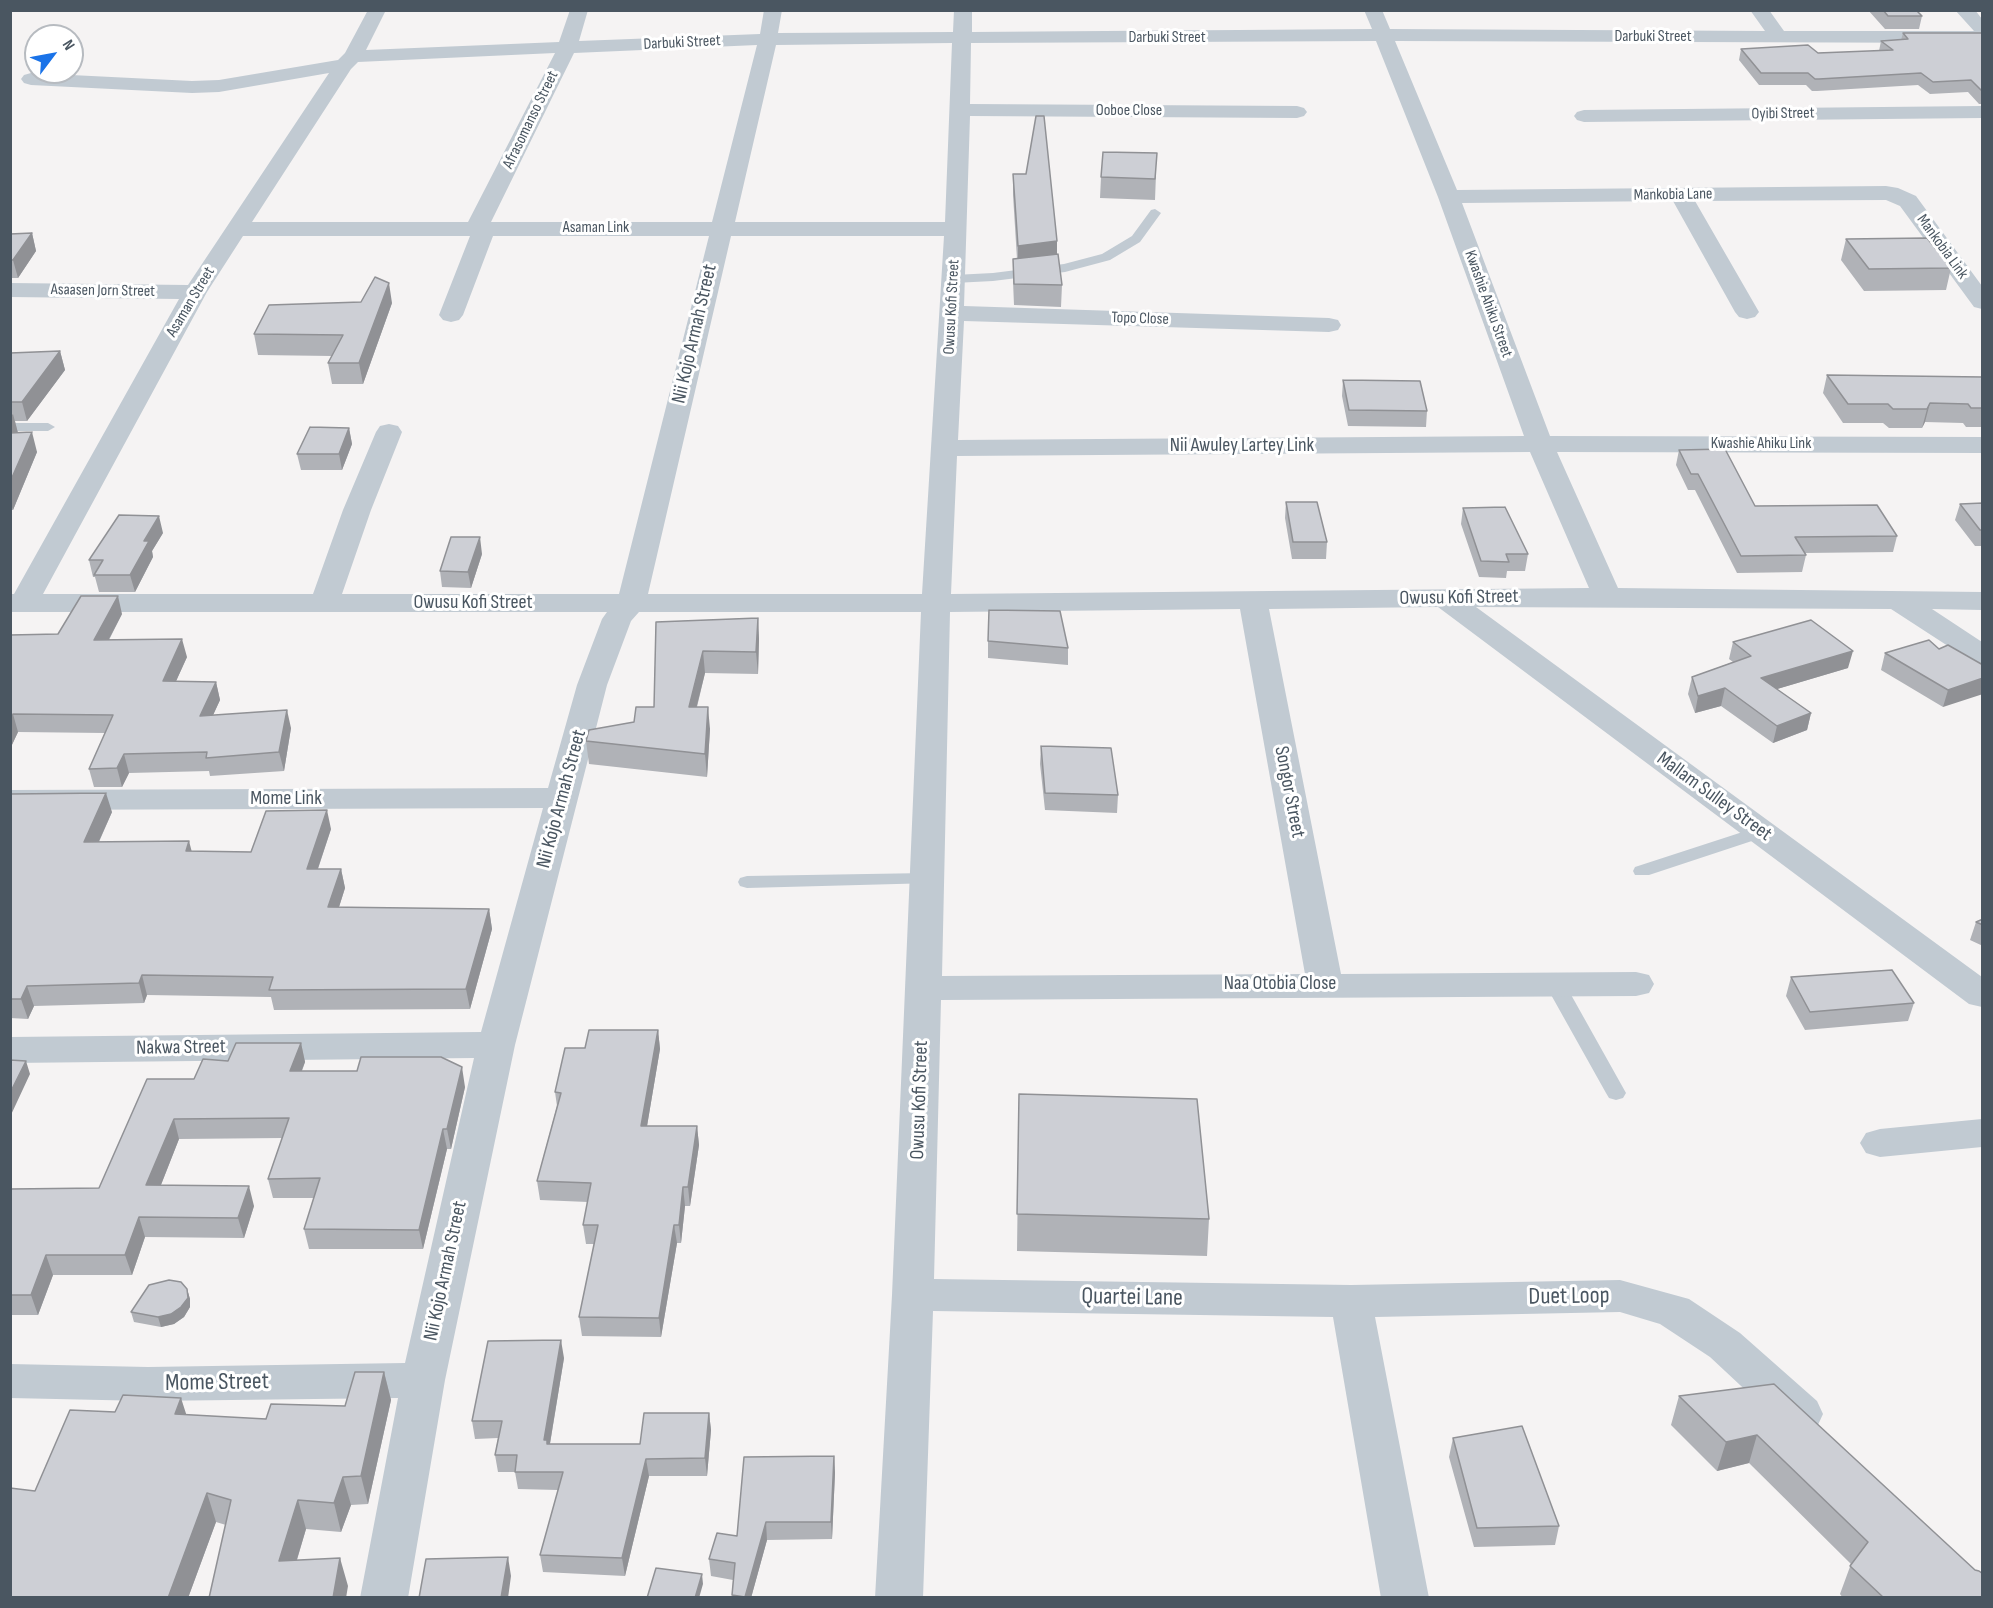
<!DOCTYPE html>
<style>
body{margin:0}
#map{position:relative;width:1993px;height:1608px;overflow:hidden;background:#f5f3f3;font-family:"Sofia Sans Condensed",sans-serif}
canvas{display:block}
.frame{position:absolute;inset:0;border:12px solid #4a5661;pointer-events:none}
.north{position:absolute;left:24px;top:24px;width:60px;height:60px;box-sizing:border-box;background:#fff;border:2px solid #b7bbc0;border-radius:50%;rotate:58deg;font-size:16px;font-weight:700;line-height:24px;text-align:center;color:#4a5661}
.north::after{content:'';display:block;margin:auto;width:21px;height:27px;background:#1a73e8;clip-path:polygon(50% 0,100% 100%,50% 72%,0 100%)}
</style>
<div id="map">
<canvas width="1993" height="1608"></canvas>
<div class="frame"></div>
<div class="north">N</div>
</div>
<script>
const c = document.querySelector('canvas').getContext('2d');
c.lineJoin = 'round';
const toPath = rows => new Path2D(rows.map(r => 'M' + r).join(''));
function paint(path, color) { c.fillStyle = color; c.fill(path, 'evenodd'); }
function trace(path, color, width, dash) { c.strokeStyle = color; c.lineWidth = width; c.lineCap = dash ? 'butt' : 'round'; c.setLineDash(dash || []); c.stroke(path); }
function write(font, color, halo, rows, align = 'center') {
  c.font = font + ' "Sofia Sans Condensed",sans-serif'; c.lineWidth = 6; c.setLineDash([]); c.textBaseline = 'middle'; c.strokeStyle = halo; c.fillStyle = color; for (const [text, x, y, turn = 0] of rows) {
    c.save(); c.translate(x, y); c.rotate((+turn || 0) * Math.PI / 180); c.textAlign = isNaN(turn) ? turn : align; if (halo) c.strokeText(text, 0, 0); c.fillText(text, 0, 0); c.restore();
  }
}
paint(toPath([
 [1155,209,1161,213,1140,242,1110,260,1065,272,993,281,954,283,948,279,954,275,993,273,1064,264,1102,254,1132,236,1151,210,1155,209],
 [10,423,48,423,55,427,48,431,10,431,10,423],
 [1761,826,1767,828,1770,832,1767,836,1649,875,1635,875,1633,871,1635,867,1761,826],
 [927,873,934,875,936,879,934,883,747,888,740,886,738,882,740,878,747,876,927,873],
 [1555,977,1562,979,1565,984,1626,1093,1623,1098,1616,1100,1609,1098,1606,1093,1545,984,1548,979,1555,977]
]), '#c1cad2');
paint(toPath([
 [368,10,386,10,366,50,559,42,570,10,588,10,579,41,760,34,764,10,782,10,778,33,953,32,954,10,972,10,972,32,1372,29,1364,10,1382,10,1390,29,1765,31,1750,10,1769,10,1784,31,1974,31,1955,10,1975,10,1982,19,1982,43,1395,41,1457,190,1886,186,1898,188,1916,196,1982,286,1982,309,1974,307,1900,206,1886,200,1695,201,1759,312,1755,317,1747,319,1739,317,1735,312,1673,201,1462,203,1550,436,1982,437,1982,453,1557,452,1618,588,1982,592,1982,610,1932,609,1982,642,1982,664,1971,661,1891,609,1476,607,1982,977,1982,1007,1969,1004,1438,607,1269,609,1341,974,1636,972,1649,975,1654,984,1649,993,1636,996,941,1000,934,1279,1351,1285,1620,1280,1689,1299,1740,1333,1817,1401,1823,1414,1817,1427,1801,1432,1785,1427,1710,1357,1660,1324,1620,1312,1375,1317,1429,1598,1381,1598,1333,1317,933,1311,923,1598,875,1598,892,1295,921,612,639,612,631,621,607,685,515,1045,445,1380,408,1598,360,1598,398,1398,148,1401,10,1398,10,1364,148,1367,405,1363,474,1058,10,1063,10,1037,481,1032,543,808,10,810,10,790,548,788,577,685,602,619,607,612,10,612,10,594,14,594,179,299,10,297,10,283,188,285,329,73,219,92,192,93,31,85,24,83,21,79,24,75,31,73,192,81,219,80,338,60,345,53,368,10],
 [1376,41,1438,197,1524,436,958,440,964,321,1329,332,1338,330,1341,325,1338,320,1329,318,964,306,970,116,1297,118,1304,116,1307,112,1304,108,1297,106,970,104,971,43,1376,41],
 [952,43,945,222,735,222,776,45,952,43],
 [757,45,712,222,491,222,574,53,757,45],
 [555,53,468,222,252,222,351,69,358,62,555,53],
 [243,236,470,236,439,315,443,320,451,322,459,320,463,315,493,236,709,236,619,594,342,594,371,510,402,432,398,426,389,424,380,426,376,432,343,510,313,594,43,594,207,292,243,236],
 [731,236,944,236,922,594,648,594,731,236],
 [1530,452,1589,588,951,594,957,456,1530,452],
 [1240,609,1305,974,942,976,950,612,1240,609],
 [1982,106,1982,118,1584,122,1577,120,1574,116,1577,112,1584,110,1982,106],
 [1982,1119,1982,1147,1880,1157,1866,1153,1860,1143,1866,1133,1880,1129,1982,1119]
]), '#c1cad2');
paint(toPath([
 [1868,10,1916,10,1922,16,1919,29,1885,29],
 [1903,33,1983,33,1983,104,1979,104,1968,92,1930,94,1918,85,1817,91,1812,91,1806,85,1759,85,1739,60,1741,49,1818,53,1879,51,1881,41,1901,40],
 [1013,174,1057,241,1057,254,1062,285,1061,307,1014,305,1013,281,1013,259,1017,259,1013,195],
 [1156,174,1155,200,1100,198,1101,177],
 [32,233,36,251,18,278,10,278,10,234],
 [1846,239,1951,268,1946,290,1864,291,1841,260],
 [392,303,363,384,332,384,328,363,332,356,258,355,254,334],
 [60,351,65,370,27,421,15,421,18,433,37,452,13,510,10,510,10,353],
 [1827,375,1983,377,1983,429,1981,427,1966,427,1963,423,1925,422,1922,428,1889,428,1883,423,1843,423,1823,393],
 [1343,380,1427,411,1426,427,1348,426,1342,396],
 [349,428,352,444,342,470,301,470,297,454],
 [1679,450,1755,506,1897,536,1893,552,1804,553,1806,555,1802,572,1737,573,1695,490,1688,490,1676,465],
 [1286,502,1327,542,1326,559,1292,559,1285,518],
 [1983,503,1983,546,1975,546,1955,520,1960,504],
 [1463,508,1528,554,1525,571,1507,571,1506,578,1479,577,1461,524],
 [163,533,152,551,153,557,135,592,99,592,95,577,93,577,89,560],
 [482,554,471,588,442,587,440,571],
 [122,614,109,640,187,657,176,681,216,682,220,700,213,715,291,728,284,771,210,776,209,771,129,773,122,787,94,787,89,769,105,733,18,732,10,749,10,635,58,634],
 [758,618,759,639,758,674,705,673,697,707,710,729,707,777,589,764,586,741,634,722,654,707,656,622],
 [988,641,1068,648,1068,665,988,658],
 [1733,642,1848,668,1777,689,1811,713,1807,730,1773,743,1721,706,1695,713,1688,694,1692,677,1733,662,1729,659],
 [1939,649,1983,665,1943,707,1881,670,1885,653],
 [1041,746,1118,795,1117,813,1045,810,1040,764],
 [10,794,112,812,99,842,192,851,251,852,331,829,318,869,341,869,345,888,339,907,489,909,492,929,470,1009,274,1010,271,997,147,995,144,1003,34,1006,28,1019,10,1018],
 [1983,919,1983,946,1970,940,1976,922],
 [1791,977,1914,1003,1908,1021,1805,1030,1786,996],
 [658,1030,660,1049,647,1126,697,1126,699,1145,690,1206,685,1206,681,1243,677,1243,661,1337,582,1336,579,1317,594,1244,586,1244,583,1225,588,1202,540,1200,537,1181,557,1106,555,1092,585,1048],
 [301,1043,305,1062,302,1071,465,1087,451,1149,447,1149,423,1249,309,1249,304,1229,314,1198,273,1198,268,1179,282,1138,179,1139,161,1185,254,1206,244,1238,145,1237,132,1275,53,1275,38,1315,10,1315,10,1189,99,1188,194,1079,228,1061],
 [1019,1094,1209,1219,1207,1256,1017,1251],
 [187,1289,190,1299,190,1307,184,1317,174,1324,161,1327,134,1322,131,1312],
 [564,1358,550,1444,640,1444,709,1413,711,1430,707,1476,649,1476,625,1576,543,1572,540,1555,558,1490,518,1489,515,1472,498,1472,495,1455,498,1438,475,1439,472,1421],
 [384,1372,391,1400,368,1504,351,1505,341,1532,306,1529,297,1560,348,1586,226,1525,216,1522,188,1598,10,1598,35,1491,186,1415,266,1419,345,1406],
 [1774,1384,1983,1598,1843,1598,1840,1594,1851,1564,1749,1463,1717,1471,1671,1425,1679,1396],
 [1453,1438,1559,1526,1555,1545,1474,1547,1449,1457],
 [834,1456,835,1473,832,1539,767,1540,751,1598,732,1598,733,1580,711,1576,709,1559]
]), '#b0b2b7');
paint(toPath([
 [32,233,36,251,18,278,13,260],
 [1057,241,1057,263,1018,268,1018,246],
 [389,283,392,303,363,384,359,363],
 [60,351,65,370,27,421,22,402],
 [1930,403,1925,422,1922,428,1927,409],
 [13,414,18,433,10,443,10,417],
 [349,428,352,444,342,470,339,454],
 [32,432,37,452,13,510,10,502,10,482],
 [159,516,163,533,152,551,153,557,135,592,130,575,144,541],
 [480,537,482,554,471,588,468,572],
 [118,596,122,614,99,658,94,640],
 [758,618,759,639,758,674,756,652],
 [182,639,187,657,168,699,163,681],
 [703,651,705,673,691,729,689,707],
 [1853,651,1848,668,1757,695,1761,678],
 [1983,678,1983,694,1943,707,1948,690],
 [216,682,220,700,204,735,200,716],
 [1725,688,1721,706,1695,713,1698,696],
 [708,707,710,729,707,777,705,754],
 [287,710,291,728,284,771,279,752],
 [1811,713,1807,730,1773,743,1777,726],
 [13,714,18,732,10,749,10,718],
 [124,754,129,773,122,787,117,768],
 [106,793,112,812,90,861,84,842],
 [327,810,331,829,311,889,307,869],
 [189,841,194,860,186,851],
 [341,869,345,888,333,926,328,907],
 [489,909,492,929,470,1009,466,989],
 [142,975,147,995,144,1003,139,983],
 [27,986,34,1006,28,1019,21,999],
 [658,1030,660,1049,644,1144,641,1126],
 [301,1043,305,1062,294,1090,290,1071],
 [26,1061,30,1074,10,1117,10,1093],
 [462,1067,465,1087,451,1149,447,1129],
 [174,1119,179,1139,153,1205,146,1185],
 [697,1126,699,1145,690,1206,688,1187],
 [443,1129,447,1149,423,1249,419,1230],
 [249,1186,254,1206,244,1238,238,1218],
 [683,1187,685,1206,681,1243,679,1225],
 [139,1217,145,1237,132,1275,125,1255],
 [674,1225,677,1243,661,1337,659,1318],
 [46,1255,53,1275,38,1315,31,1295],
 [187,1289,190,1299,190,1307,184,1317,174,1324,161,1327,158,1317],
 [561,1340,564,1358,549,1449,544,1440],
 [384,1372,391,1400,368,1504,361,1476],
 [181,1398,190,1426,175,1414],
 [709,1413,711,1430,707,1476,705,1458],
 [1757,1435,1749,1463,1717,1471,1726,1442],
 [834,1456,835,1473,832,1539,831,1522],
 [646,1459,649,1476,625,1576,622,1558],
 [343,1477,351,1505,341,1532,334,1503],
 [207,1493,216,1522,188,1598,168,1598],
 [298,1500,306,1529,288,1589,279,1561],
 [766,1522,767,1540,751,1598,745,1598],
 [508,1557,511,1576,508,1598,501,1598],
 [340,1558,348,1586,346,1598,333,1598],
 [702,1574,703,1584,699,1598,695,1598]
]), '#909195');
const building = toPath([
 [1883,10,1916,10,1922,16,1888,16,1883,10],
 [1903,33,1983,33,1983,92,1971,80,1933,82,1921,73,1819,79,1815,79,1808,73,1761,73,1741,49,1808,45,1818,53,1893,50,1881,41,1908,39,1903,33],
 [1036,116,1044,116,1057,241,1018,246,1013,174,1026,174,1036,116],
 [1103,152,1157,153,1155,179,1101,177,1103,152],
 [32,233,13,260,10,260,10,234,32,233],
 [1927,238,1951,268,1869,269,1846,239,1927,238],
 [1058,254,1062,285,1014,284,1013,259,1058,254],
 [375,277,389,283,359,363,328,363,343,335,254,334,269,305,361,302,375,277],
 [60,351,22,402,10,402,10,353,60,351],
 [1827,375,1983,377,1983,408,1971,408,1968,404,1930,403,1927,409,1893,409,1888,404,1848,404,1827,375],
 [1343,380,1420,381,1427,411,1349,410,1343,380],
 [310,427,349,428,339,454,297,454,310,427],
 [32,432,10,482,10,433,32,432],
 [1725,449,1755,506,1877,505,1897,536,1795,537,1806,555,1741,556,1698,474,1691,474,1679,450,1725,449],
 [1286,502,1317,502,1327,542,1293,542,1286,502],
 [1983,503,1983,530,1980,530,1960,504,1983,503],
 [1505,507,1528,554,1506,554,1509,562,1481,561,1463,508,1505,507],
 [119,515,159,516,144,541,149,541,130,575,94,575,103,560,89,560,119,515],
 [451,537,480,537,468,572,440,571,451,537],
 [81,596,118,596,94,640,182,639,163,681,216,682,200,716,287,710,279,752,206,758,207,752,124,754,117,768,89,769,113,715,13,714,10,718,10,635,58,634,81,596],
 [989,610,1060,611,1068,648,988,641,989,610],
 [758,618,756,652,703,651,689,707,708,707,705,754,586,741,589,730,634,722,636,707,654,707,656,622,758,618],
 [1811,620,1853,651,1761,678,1811,713,1777,726,1725,688,1698,696,1692,677,1751,656,1733,642,1811,620],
 [1929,640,1939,649,1948,645,1983,665,1983,678,1948,690,1885,653,1929,640],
 [1041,746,1111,748,1118,795,1045,793,1041,746],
 [106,793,84,842,189,841,186,851,251,852,266,811,327,810,307,869,341,869,328,907,489,909,466,989,269,990,273,977,142,975,139,983,27,986,21,999,10,999,10,794,106,793],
 [1983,919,1983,925,1976,922,1983,919],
 [1892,970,1914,1003,1810,1012,1791,977,1892,970],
 [589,1030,658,1030,641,1126,697,1126,688,1187,683,1187,679,1225,674,1225,659,1318,579,1317,598,1225,583,1225,591,1183,537,1181,561,1093,555,1092,565,1048,585,1048,589,1030],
 [236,1043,301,1043,290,1071,357,1071,361,1057,441,1057,462,1067,447,1129,443,1129,419,1230,304,1229,320,1178,268,1179,289,1118,174,1119,146,1185,249,1186,238,1218,139,1217,125,1255,46,1255,31,1295,10,1295,10,1189,99,1188,147,1079,194,1079,203,1059,228,1061,236,1043],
 [10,1060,26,1061,10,1093,10,1060],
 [1019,1094,1197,1099,1209,1219,1017,1214,1019,1094],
 [169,1280,181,1282,187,1289,188,1298,181,1307,171,1314,158,1317,131,1312,149,1285,169,1280],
 [561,1340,544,1440,547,1440,547,1444,640,1444,644,1413,709,1413,705,1458,646,1459,622,1558,540,1555,563,1472,515,1472,517,1455,495,1455,502,1421,472,1421,488,1341,561,1340],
 [355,1372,384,1372,361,1476,343,1477,334,1503,298,1500,279,1561,340,1558,333,1598,209,1598,231,1500,207,1493,168,1598,10,1598,10,1488,35,1491,70,1410,115,1412,123,1395,181,1398,175,1414,266,1419,271,1404,345,1406,355,1372],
 [1774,1384,1975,1570,1979,1571,1983,1574,1983,1598,1884,1598,1850,1566,1868,1542,1757,1435,1726,1442,1679,1396,1774,1384],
 [1522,1426,1559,1526,1477,1528,1453,1438,1522,1426],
 [834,1456,831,1522,766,1522,745,1597,732,1595,735,1563,709,1559,717,1533,737,1536,744,1457,834,1456],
 [508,1557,501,1598,419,1598,426,1559,508,1557],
 [656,1568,702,1574,695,1598,647,1598,656,1568]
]);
paint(building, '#cdcfd5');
trace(building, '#909195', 1.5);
write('16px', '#4a5661', '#fff', [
 ["Darbuki Street",1653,37],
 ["Darbuki Street",1167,38],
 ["Darbuki Street",682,43,-3],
 ["Ooboe Close",1129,111],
 ["Oyibi Street",1783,114,-1],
 ["Afrasomanso Street",531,120,-64],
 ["Mankobia Lane",1673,195,-1],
 ["Asaman Link",596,228],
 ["Mankobia Link",1942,247,54],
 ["Asaasen Jorn Street",103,291,1],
 ["Asaman Street",191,302,-59],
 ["Kwashie Ahiku Street",1488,304,70],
 ["Owusu Kofi Street",952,307,-87],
 ["Topo Close",1140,319,2],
 ["Kwashie Ahiku Link",1761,444]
]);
write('20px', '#4a5661', '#fff', [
 ["Nii Kojo Armah Street",695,334,-77],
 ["Nii Awuley Lartey Link",1242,446],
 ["Owusu Kofi Street",1459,598,-1],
 ["Owusu Kofi Street",473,603],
 ["Songor Street",1289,792,79],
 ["Mallam Sulley Street",1714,797,36],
 ["Mome Link",286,799],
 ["Nii Kojo Armah Street",562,799,-75],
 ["Naa Otobia Close",1280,984],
 ["Nakwa Street",181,1048,-1],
 ["Owusu Kofi Street",920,1100,-88],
 ["Nii Kojo Armah Street",446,1271,-78]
]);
write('24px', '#4a5661', '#fff', [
 ["Duet Loop",1569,1297,-1],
 ["Quartei Lane",1132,1298,1],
 ["Mome Street",217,1383,-1]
]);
</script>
